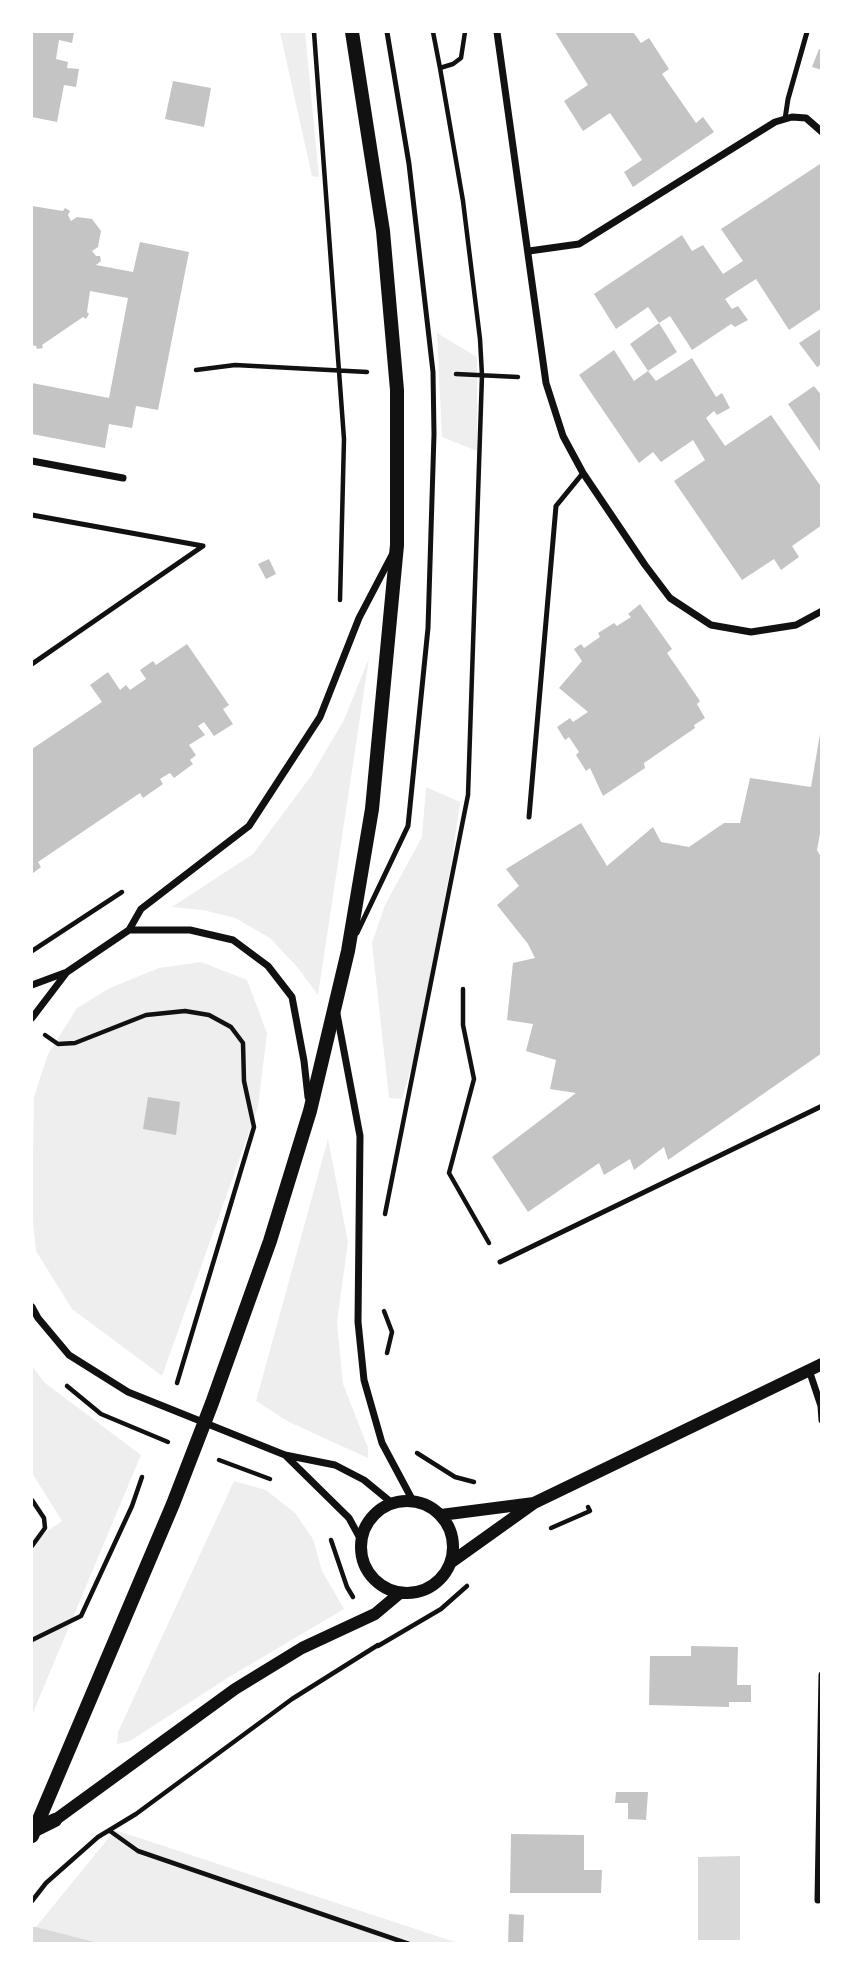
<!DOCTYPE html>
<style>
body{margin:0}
#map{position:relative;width:853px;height:1975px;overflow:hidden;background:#fff;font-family:"Roboto Condensed",sans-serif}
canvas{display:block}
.frame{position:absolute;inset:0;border:33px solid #fff;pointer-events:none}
</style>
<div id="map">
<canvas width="853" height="1975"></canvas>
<div class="frame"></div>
</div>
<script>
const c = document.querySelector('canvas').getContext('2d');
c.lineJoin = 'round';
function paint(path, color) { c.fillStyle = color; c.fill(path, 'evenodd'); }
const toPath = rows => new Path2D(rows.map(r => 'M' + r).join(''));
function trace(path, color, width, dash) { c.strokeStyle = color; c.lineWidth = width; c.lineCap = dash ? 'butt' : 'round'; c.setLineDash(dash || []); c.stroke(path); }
paint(toPath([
 [280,32,305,32,319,177,312,176],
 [437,333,477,357,477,451,442,437],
 [369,658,318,995,298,968,270,938,235,918,203,910,172,907,253,854,311,776,344,720],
 [426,787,460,802,451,865,416,1051,402,1099,389,1098,372,943,385,905,422,837],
 [201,962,247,980,267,1033,258,1107,162,1376,72,1309,36,1251,32,1212,34,1097,48,1054,77,1008,110,988,159,968],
 [328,1139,348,1242,337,1322,343,1384,368,1448,368,1458,289,1422,256,1401],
 [32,1366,45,1383,141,1455,32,1715,32,1542,62,1521,32,1473],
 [234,1481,266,1490,295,1513,313,1539,322,1571,344,1609,229,1677,130,1741,117,1744,118,1732],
 [115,1830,458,1943,98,1944,36,1927]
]), '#eee');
paint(toPath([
 [740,1856,740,1940,698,1940,698,1857],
 [32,1927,36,1927,98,1943,32,1943]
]), '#d9d9d9');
paint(toPath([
 [32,32,74,32,72,43,59,40,56,59,68,62,67,68,79,69,76,87,64,85,57,122,32,117],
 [555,32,633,32,641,43,649,38,669,69,662,74,696,123,703,117,714,132,633,187,624,172,642,160,610,113,583,131,564,101,588,85],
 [819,49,822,50,822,70,812,67],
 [173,81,211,88,204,127,165,119],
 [820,164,822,308,789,330,756,279,725,299,732,309,738,306,748,320,735,327,731,324,692,350,670,316,659,323,648,307,616,329,594,294,682,235,692,251,703,245,723,274,743,261,721,229],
 [32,206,63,211,65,208,70,211,68,215,71,221,77,217,92,219,101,231,98,247,92,251,96,256,100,256,101,261,96,265,133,272,140,242,189,252,158,410,136,406,132,428,109,424,105,448,32,434,32,383,109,398,128,298,90,291,87,312,89,314,86,319,83,317,42,345,43,348,37,349,36,346,32,345],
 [659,323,677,352,648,371,630,344],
 [822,328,822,364,817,367,799,343],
 [614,350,634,381,648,371,656,381,692,358,716,397,722,393,730,408,717,415,714,411,706,418,725,446,771,415,822,488,822,525,792,546,799,557,781,570,774,559,742,580,674,481,705,460,693,440,661,462,653,452,639,463,579,375],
 [814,386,822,396,822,454,788,404],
 [269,559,276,574,266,579,258,564],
 [640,604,672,649,667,653,700,701,697,704,705,718,694,725,695,728,644,763,645,768,603,796,590,768,586,771,576,755,579,752,569,737,565,740,557,727,570,718,573,722,588,712,559,688,582,661,574,649,581,644,584,648,600,637,598,633,614,623,617,626,631,617,628,614],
 [187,644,229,705,223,709,233,724,214,736,204,722,198,726,205,735,189,745,196,755,190,760,193,764,174,778,170,773,160,779,163,784,143,798,140,793,38,862,41,867,32,874,32,749,102,702,90,685,108,672,120,690,126,685,130,690,146,679,140,670,153,661,156,665],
 [820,734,822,823,817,850,822,859,822,1053,668,1160,664,1147,634,1170,630,1159,604,1175,599,1163,528,1212,492,1157,576,1093,550,1089,556,1060,526,1051,533,1024,507,1020,513,963,535,958,528,944,497,905,519,886,506,869,581,823,607,866,653,827,661,842,689,847,724,823,740,823,750,778,811,787],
 [148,1097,180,1102,176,1135,143,1129],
 [691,1646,738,1647,737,1685,751,1685,751,1702,729,1702,729,1707,649,1705,650,1656,691,1656],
 [616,1792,648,1792,646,1820,628,1819,628,1803,615,1803],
 [511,1834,584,1835,584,1870,602,1870,601,1893,510,1893],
 [509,1914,524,1915,523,1944,508,1944]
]), '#c4c4c4');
trace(toPath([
 [314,32,344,439,340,600],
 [433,32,440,68,453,64,461,58,465,32],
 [196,370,235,365,367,372],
 [456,374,518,377],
 [32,951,122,892],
 [463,989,463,1025,474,1079,449,1173,489,1243],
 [45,1035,58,1044,75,1043,146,1015,185,1011,209,1015,231,1027,243,1043,244,1081,254,1127,177,1383],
 [385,1214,468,795,482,375,480,339,463,201,440,68],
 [384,1311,392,1332,387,1353],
 [67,1386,101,1414,168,1442],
 [417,1453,455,1477,474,1482],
 [219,1460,270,1479],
 [32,1500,44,1518,45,1528,32,1546],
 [551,1528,590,1511,588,1507],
 [331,1540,347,1587,353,1597],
 [32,1640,81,1616,132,1506,142,1477],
 [378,1646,441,1609,467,1586],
 [110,1831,138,1851,409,1944],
 [32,1901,46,1883,98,1837,136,1814,292,1699,378,1645]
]), '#111', 4.5);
trace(toPath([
 [785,119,788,99,807,32],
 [32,515,203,546,32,664],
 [529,817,556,506,583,473],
 [357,933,408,826,428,628,434,434,433,372,409,164,387,32],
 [500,1262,822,1106]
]), '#111', 5);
trace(toPath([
 [497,32,546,383,563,436,583,473,645,565,670,598,711,625,751,632,796,625,822,611],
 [529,251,579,244,775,122,792,117,806,118,822,132],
 [32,461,123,478],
 [129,930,190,930,233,940,268,966,292,997,304,1061,308,1097],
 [32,985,67,972,129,930,141,909,249,826,320,717,359,618,392,555],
 [337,1014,360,1136,358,1322,364,1380,382,1443,413,1501],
 [32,1018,67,972],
 [32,1307,38,1318,69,1355,128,1392,285,1455,335,1465,364,1480,392,1503],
 [809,1370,821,1406,822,1420],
 [286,1456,349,1518,361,1540],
 [818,1900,822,1675]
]), '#111', 7);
trace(toPath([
 '361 1547a46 46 0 1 1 92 0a46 46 0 1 1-92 0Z',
 [441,1515,534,1503],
 [450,1563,534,1503,822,1364],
 [55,1820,235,1689,302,1648,375,1614,400,1593]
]), '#111', 12);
trace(toPath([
 [35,1830,55,1820],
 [32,1836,173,1504,212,1403,270,1241,310,1111,348,951,372,809,397,545,397,390,383,231,352,32]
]), '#111', 14);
</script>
